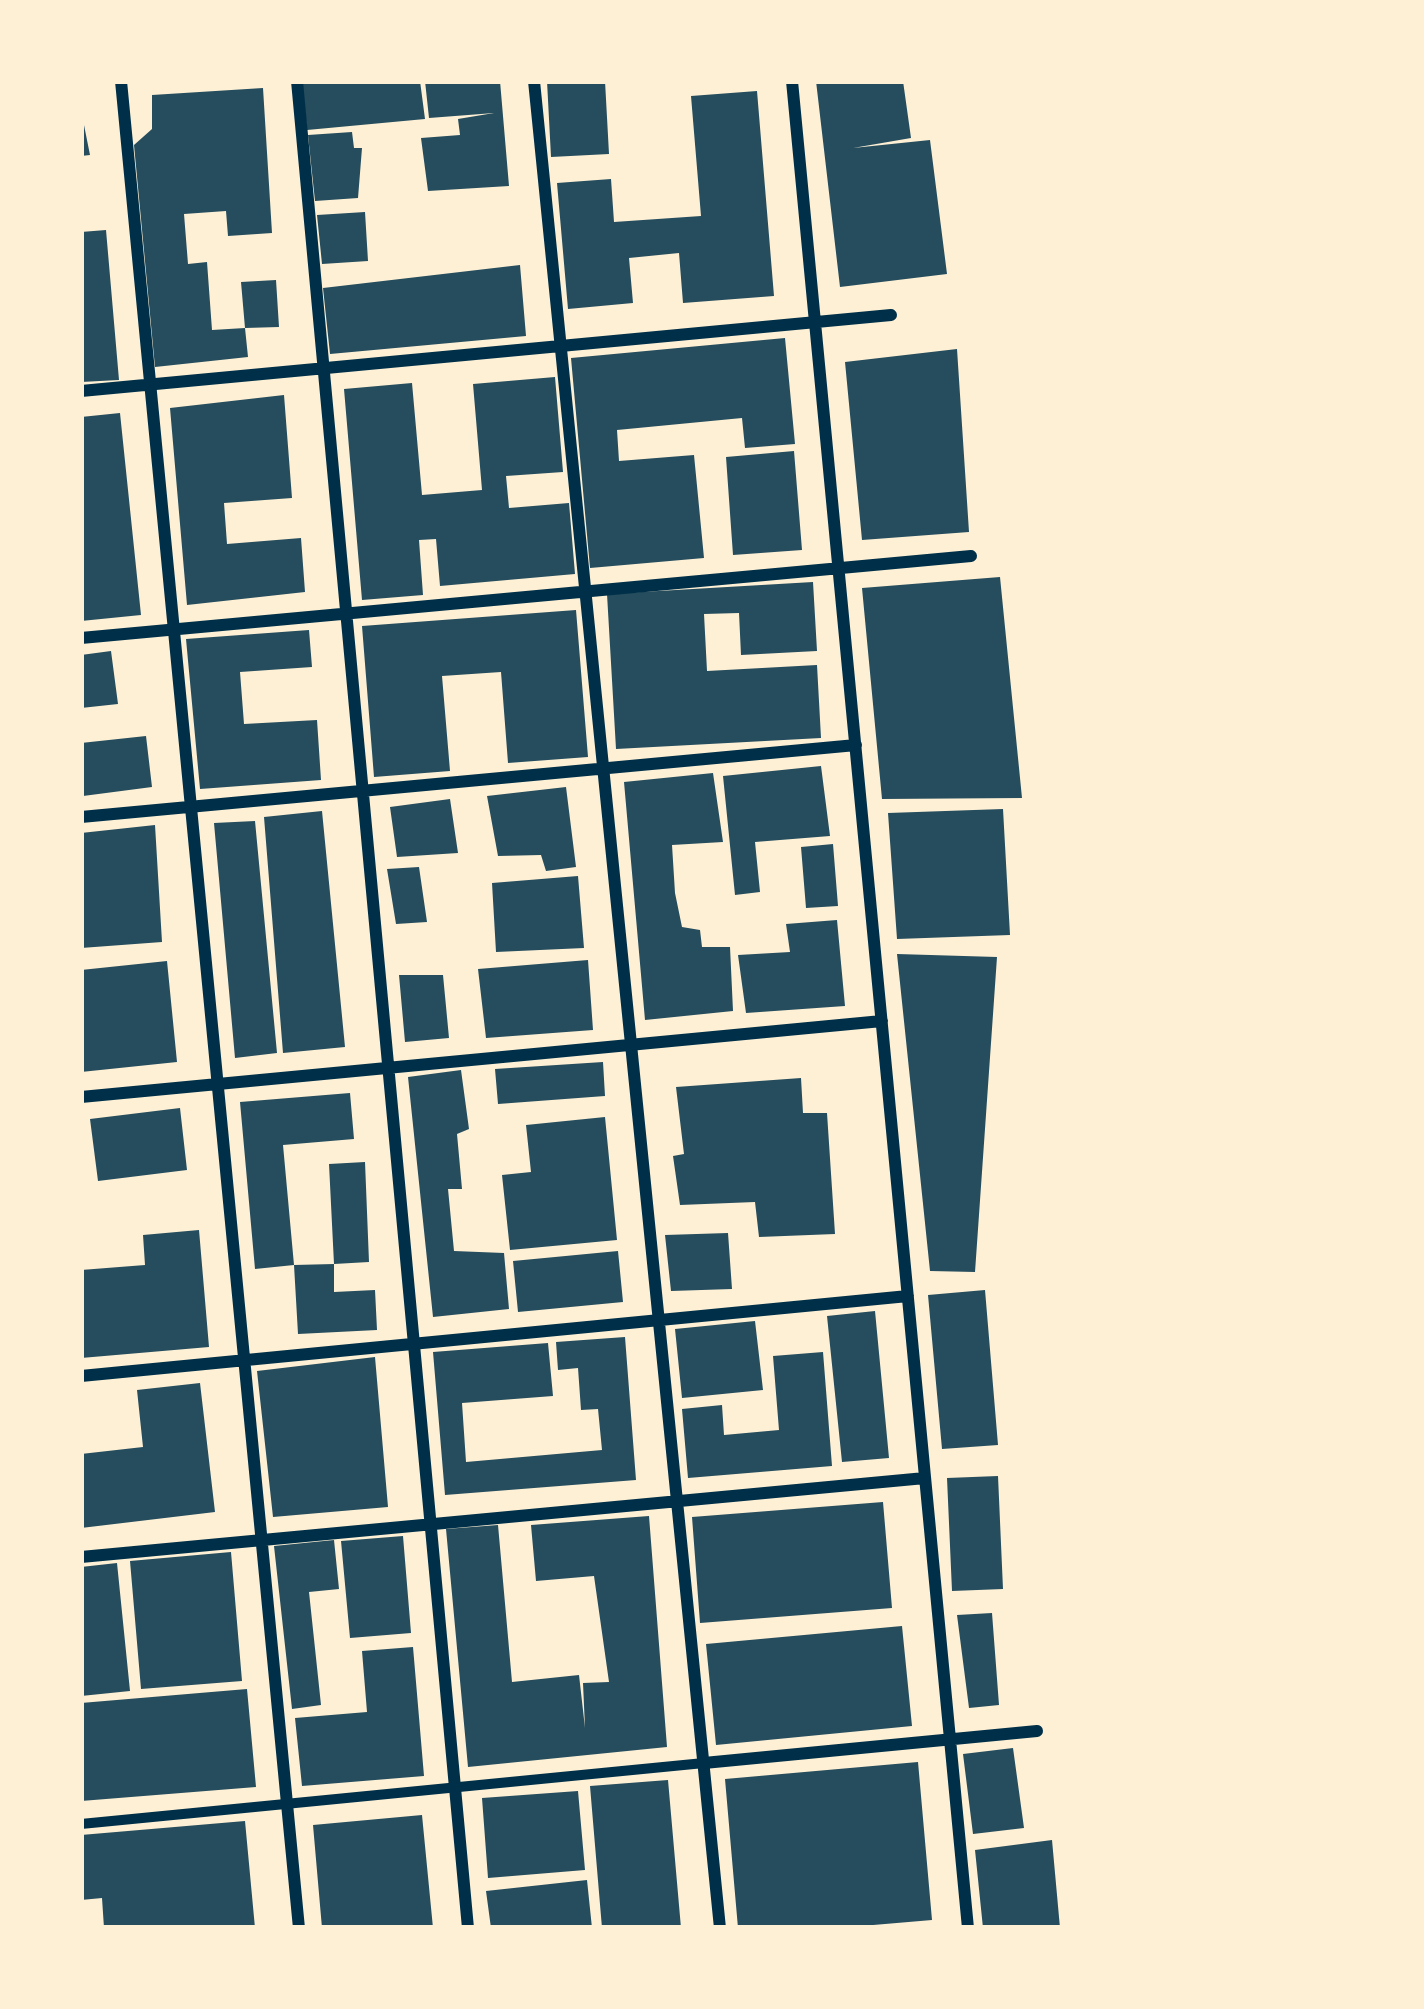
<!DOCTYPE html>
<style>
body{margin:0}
#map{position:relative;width:1424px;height:2009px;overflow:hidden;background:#fdf0d5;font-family:Manrope,sans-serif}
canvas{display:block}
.frame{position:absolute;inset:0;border:84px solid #fdf0d5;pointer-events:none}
</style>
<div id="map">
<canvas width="1424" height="2009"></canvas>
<div class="frame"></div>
</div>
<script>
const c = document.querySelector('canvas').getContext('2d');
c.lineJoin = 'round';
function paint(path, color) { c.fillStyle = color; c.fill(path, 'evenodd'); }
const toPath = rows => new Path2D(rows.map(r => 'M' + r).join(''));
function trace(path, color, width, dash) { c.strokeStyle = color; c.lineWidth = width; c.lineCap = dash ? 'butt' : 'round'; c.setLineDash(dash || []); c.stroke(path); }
paint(toPath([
 [302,81,420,81,425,119,307,130],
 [425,81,500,81,509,186,428,191,421,138,460,135,458,119,494,113,429,118],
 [547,81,605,81,609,154,551,157],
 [816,81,903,81,911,138,853,148,930,140,947,274,840,287],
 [263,88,272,233,228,236,226,211,184,214,188,264,207,262,212,330,245,328,241,282,276,280,279,327,245,328,248,357,155,367,134,145,152,129,152,95],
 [757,91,774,296,683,303,679,253,629,258,633,303,568,309,557,183,611,179,614,222,701,216,691,96],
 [81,110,90,155,81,156],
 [352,132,354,148,362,148,358,198,315,201,308,135],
 [365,212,368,261,322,264,317,215],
 [106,230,119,380,81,382,81,232],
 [520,265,526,336,330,354,323,288],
 [785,338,795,444,745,448,742,418,617,430,619,461,694,455,704,558,590,568,571,358],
 [957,349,969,532,862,540,845,362],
 [555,377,563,472,506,476,509,508,569,503,575,574,440,586,436,539,419,540,423,595,362,600,344,389,412,383,422,495,482,490,473,384],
 [284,395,292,498,224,503,227,544,301,538,305,592,187,605,170,408],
 [120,413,141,615,81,621,81,417],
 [794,451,802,550,733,555,726,457],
 [1000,577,1022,798,882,799,862,588],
 [813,582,817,651,741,655,739,613,704,614,707,671,817,665,821,738,616,749,607,594],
 [576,610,588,757,508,763,501,672,442,676,450,771,374,777,362,626],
 [309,630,312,667,240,672,244,724,317,720,321,780,200,789,186,639],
 [111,651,118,704,81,708,81,655],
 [146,736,152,787,83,796,81,743],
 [821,766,830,836,755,842,760,892,735,895,723,776],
 [713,773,723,842,672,845,675,893,682,927,700,930,702,947,730,947,733,1011,645,1020,624,782],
 [566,787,576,867,546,871,541,855,498,856,487,796],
 [450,799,458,853,397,857,390,807],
 [1003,809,1010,935,897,939,888,813],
 [322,811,345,1047,283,1053,264,817],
 [255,821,277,1053,235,1058,214,823],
 [155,825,162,942,81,948,81,833],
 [833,844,838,906,806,908,801,847],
 [419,867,427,922,396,924,387,869],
 [578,876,584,948,496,952,492,883],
 [837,920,845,1006,746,1013,738,955,790,952,786,924],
 [897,954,997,957,975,1272,930,1271],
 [588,960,593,1030,486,1038,478,969],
 [167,961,177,1062,81,1072,81,970],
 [399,975,443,975,449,1038,405,1042],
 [603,1062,605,1096,498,1104,495,1069],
 [461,1070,469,1129,457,1134,462,1189,448,1189,454,1251,504,1253,509,1309,433,1317,408,1077],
 [801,1078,803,1113,827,1113,835,1234,759,1237,755,1202,680,1205,673,1156,684,1154,676,1087],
 [350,1093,354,1139,283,1145,294,1265,255,1269,240,1102],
 [180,1108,187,1170,98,1181,90,1119],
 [605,1117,617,1240,510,1250,502,1175,531,1172,526,1125],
 [365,1162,369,1262,334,1264,334,1292,375,1290,377,1330,298,1334,294,1265,334,1264,329,1164],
 [199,1230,209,1347,81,1358,81,1270,145,1265,143,1235],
 [728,1233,732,1289,671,1291,665,1235],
 [618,1251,623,1302,518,1312,513,1261],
 [985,1290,998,1445,942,1449,928,1295],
 [875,1311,889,1458,842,1462,827,1316],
 [755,1321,763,1390,682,1398,675,1329],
 [625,1337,636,1480,445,1495,433,1352,548,1343,553,1396,462,1403,466,1462,602,1450,598,1409,581,1410,578,1368,558,1370,556,1342],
 [823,1352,832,1466,688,1478,682,1409,722,1405,724,1435,779,1430,773,1356],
 [375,1357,388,1507,273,1517,257,1371],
 [200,1383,215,1512,81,1528,81,1454,143,1447,137,1390],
 [998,1476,1003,1589,952,1591,947,1478],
 [883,1502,892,1608,700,1623,692,1517],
 [649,1516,667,1747,468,1767,446,1529,498,1525,512,1682,579,1675,585,1728,583,1683,609,1682,594,1576,536,1581,531,1525],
 [403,1536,411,1633,350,1638,341,1541],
 [334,1540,339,1589,309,1592,321,1705,292,1709,274,1546],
 [231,1552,242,1681,141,1689,130,1561],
 [117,1563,130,1691,81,1696,81,1567],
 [992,1613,999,1705,969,1708,957,1615],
 [902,1626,912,1726,716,1745,706,1644],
 [413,1647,424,1776,302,1786,295,1718,367,1712,362,1651],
 [247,1689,256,1787,81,1801,81,1703],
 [1013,1748,1024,1828,973,1834,963,1754],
 [918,1762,932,1920,838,1928,738,1928,725,1779],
 [668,1780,681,1928,602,1928,590,1786],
 [578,1791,585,1870,488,1878,482,1798],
 [422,1815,433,1928,322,1928,313,1825],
 [245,1821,255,1928,104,1928,102,1898,81,1900,81,1835],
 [1052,1840,1060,1928,983,1928,975,1850],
 [587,1880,592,1928,491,1928,486,1891]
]), '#264d5e');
trace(toPath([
 [81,1824,704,1763]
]), '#003049', 10);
trace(toPath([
 [121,81,299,1928],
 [297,81,468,1928],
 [534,81,720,1928],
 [792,81,968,1928],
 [81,391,891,315],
 [81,638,971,556],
 [81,817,856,745],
 [81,1097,882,1021],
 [81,1376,908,1296],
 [81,1557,925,1478],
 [704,1763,1037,1731]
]), '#003049', 12);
</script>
